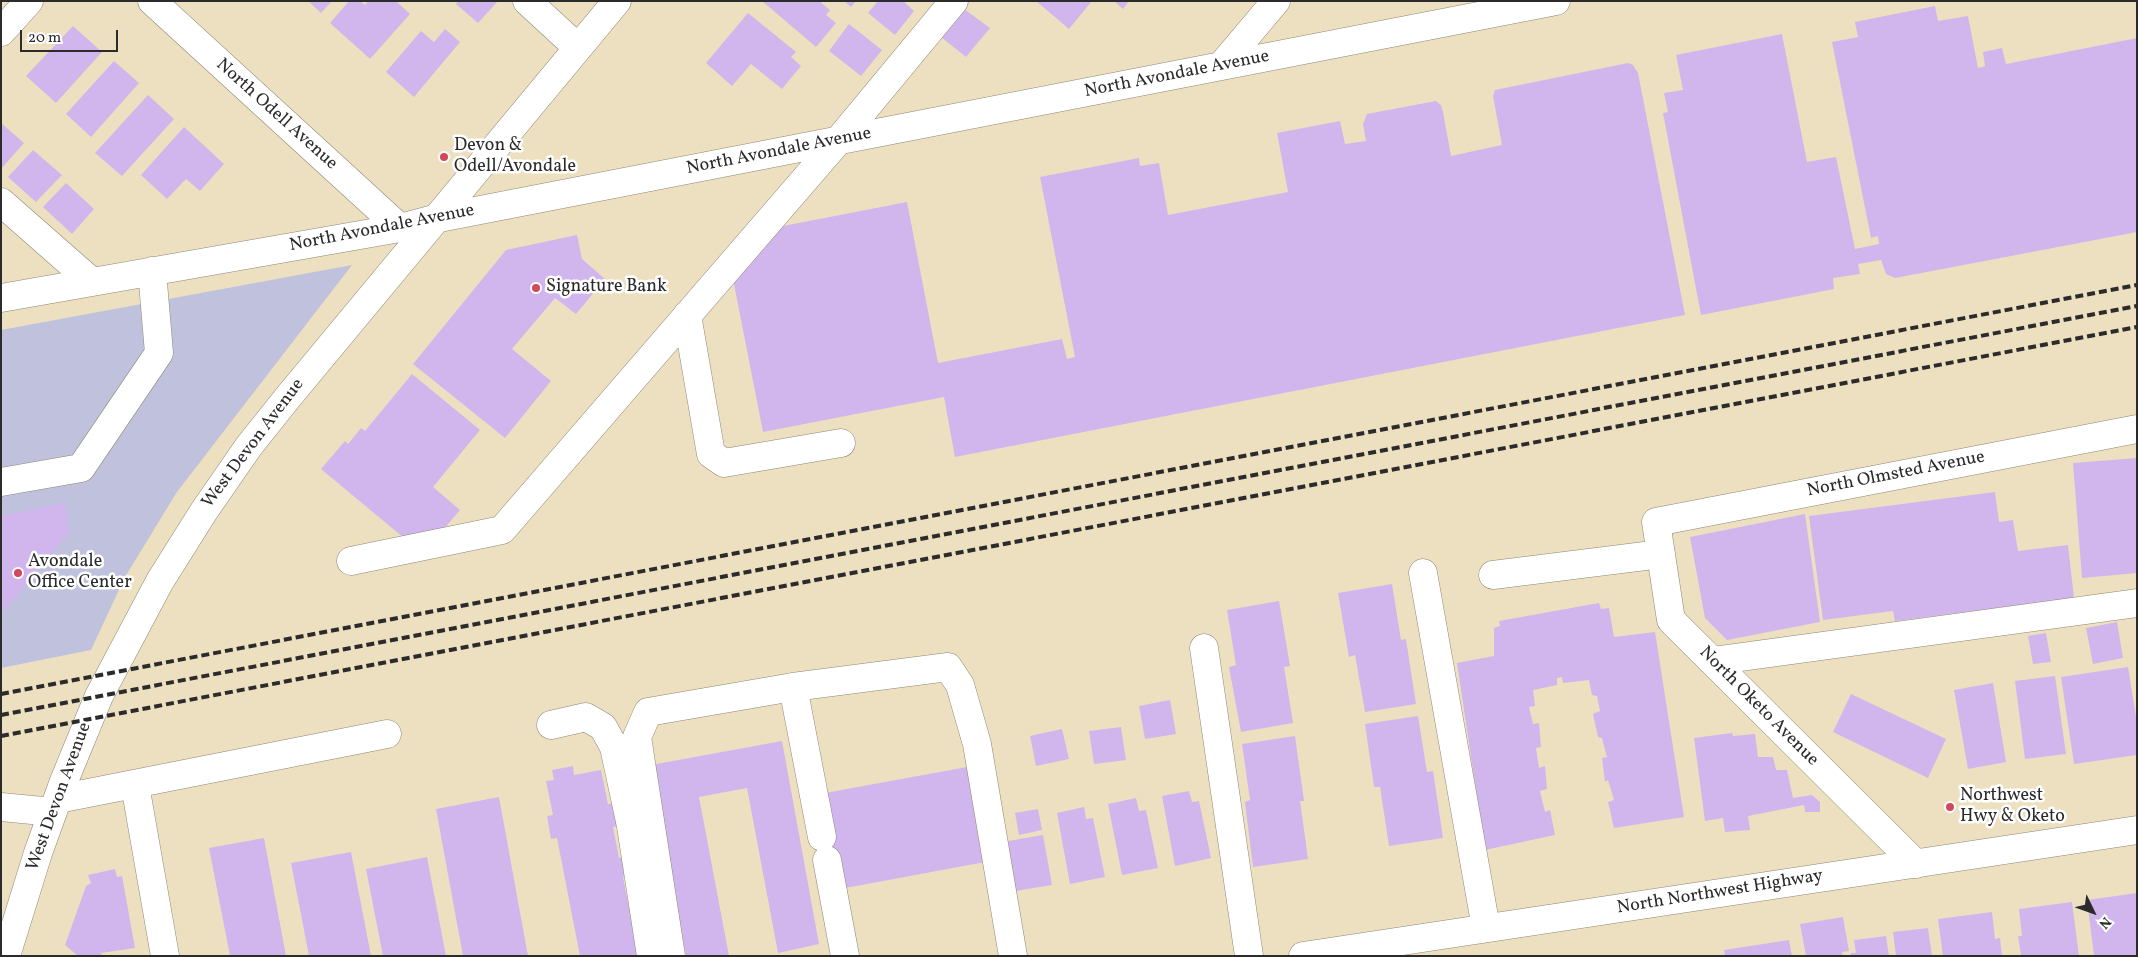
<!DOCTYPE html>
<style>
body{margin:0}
#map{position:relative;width:2138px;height:957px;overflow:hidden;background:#ede0c0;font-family:Vollkorn,serif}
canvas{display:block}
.frame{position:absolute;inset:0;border:2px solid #2b2b2b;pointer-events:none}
.north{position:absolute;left:2068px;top:887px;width:50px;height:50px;-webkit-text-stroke:4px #fff;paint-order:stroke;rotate:132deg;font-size:14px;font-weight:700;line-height:20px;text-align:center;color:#2b2b2b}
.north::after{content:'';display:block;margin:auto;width:18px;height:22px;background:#2b2b2b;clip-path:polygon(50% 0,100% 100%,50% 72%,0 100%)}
.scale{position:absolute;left:20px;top:30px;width:98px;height:22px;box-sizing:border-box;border:2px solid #2b2b2b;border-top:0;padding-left:6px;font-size:15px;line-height:18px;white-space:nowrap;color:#2b2b2b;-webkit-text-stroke:4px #fff;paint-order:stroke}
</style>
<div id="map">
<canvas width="2138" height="957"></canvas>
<div class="frame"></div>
<div class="north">N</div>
<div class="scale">20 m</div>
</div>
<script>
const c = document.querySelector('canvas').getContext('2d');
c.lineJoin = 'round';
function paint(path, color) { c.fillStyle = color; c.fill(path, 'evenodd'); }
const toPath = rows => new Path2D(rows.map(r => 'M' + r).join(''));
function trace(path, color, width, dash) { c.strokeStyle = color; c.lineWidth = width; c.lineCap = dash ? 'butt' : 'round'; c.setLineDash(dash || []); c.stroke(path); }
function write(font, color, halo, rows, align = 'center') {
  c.font = font + ' Vollkorn,serif'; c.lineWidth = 5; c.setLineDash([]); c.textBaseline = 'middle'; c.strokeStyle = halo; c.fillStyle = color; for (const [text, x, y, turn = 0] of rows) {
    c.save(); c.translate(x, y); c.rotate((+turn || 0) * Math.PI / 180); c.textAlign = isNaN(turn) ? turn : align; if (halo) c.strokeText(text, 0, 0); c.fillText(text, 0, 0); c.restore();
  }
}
paint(toPath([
 [352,265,177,492,125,577,91,650,1,668,1,330]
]), '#c0c2dd');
paint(toPath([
 [308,1,332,1,321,13],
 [349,1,360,1,365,5,368,1,396,1,410,14,370,59,330,23],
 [458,1,498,1,478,23,456,4],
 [762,1,819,1,830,10,826,15,836,23,816,47],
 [844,1,856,1,851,7],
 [878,1,903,1,914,11,895,35,868,13],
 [1036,1,1092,1,1069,29],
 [1114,1,1129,1,1123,9],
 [1935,6,1938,21,1968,16,1978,68,1985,66,1983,52,2002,48,2006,64,2137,38,2137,232,1895,278,1886,274,1881,260,1858,264,1860,274,1833,278,1834,289,1701,315,1663,113,1668,112,1664,93,1683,90,1676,55,1782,34,1807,162,1836,157,1855,249,1879,244,1878,236,1871,238,1832,42,1858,37,1855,22],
 [964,9,990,28,966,57,941,37],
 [748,13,796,52,791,57,801,66,782,89,751,64,732,86,706,63],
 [849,24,882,50,861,76,829,51],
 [73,26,102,52,56,103,26,76],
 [445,29,460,42,414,97,386,72,421,31,434,42],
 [114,61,139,83,91,137,66,114],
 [1628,63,1633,65,1638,73,1685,315,955,457,944,397,763,432,733,279,778,227,907,202,938,363,1062,339,1067,359,1075,357,1040,177,1139,158,1140,166,1159,163,1168,215,1288,192,1277,133,1340,121,1345,144,1366,141,1363,124,1367,114,1436,101,1441,105,1443,112,1451,156,1502,145,1493,96,1495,90],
 [148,95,174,119,122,176,95,153],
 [1,123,24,143,1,169],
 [184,127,224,164,200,191,186,179,167,199,141,175],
 [33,150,62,175,36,202,8,177],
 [66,183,94,209,72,234,43,207],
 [577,235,582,259,605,279,576,314,555,298,512,349,551,381,505,438,413,364,506,250],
 [412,374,480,430,433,487,460,510,443,530,404,538,321,469,345,441,348,444,361,428,365,431],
 [2137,458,2137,573,2082,578,2073,463],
 [1995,492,1999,522,2013,520,2018,551,2068,545,2074,598,1895,621,1893,611,1823,620,1809,516],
 [64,503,70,532,1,614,1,516],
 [1805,514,1820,622,1727,640,1705,618,1690,537],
 [1392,584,1401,640,1406,639,1407,646,1416,704,1365,712,1355,655,1349,657,1338,593],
 [1279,601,1290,666,1284,667,1293,723,1241,732,1229,667,1236,665,1227,610],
 [1599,603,1601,609,1609,608,1614,637,1655,632,1684,817,1614,828,1608,802,1614,800,1608,780,1605,782,1602,758,1607,757,1602,738,1598,737,1593,714,1600,711,1597,696,1592,695,1589,680,1563,683,1562,677,1557,678,1557,685,1533,690,1535,706,1529,707,1533,724,1539,723,1541,747,1536,748,1539,768,1545,766,1547,789,1540,791,1545,812,1550,810,1555,835,1485,850,1457,663,1494,656,1494,628,1500,626,1499,621],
 [2117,622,2123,658,2093,664,2086,628],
 [2046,633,2051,662,2033,664,2028,636],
 [2128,667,2137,723,2137,755,2074,764,2061,677],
 [2055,676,2066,754,2025,759,2015,681],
 [1993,683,2006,762,1968,769,1954,690],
 [1851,694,1946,739,1928,778,1833,732],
 [1170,700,1176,734,1145,739,1139,706],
 [1418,716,1427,772,1433,771,1443,838,1389,846,1380,787,1374,787,1365,724],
 [1121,727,1126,760,1094,764,1089,731],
 [1062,729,1069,759,1036,766,1030,736],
 [1732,733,1733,736,1755,734,1758,757,1773,757,1776,770,1787,770,1793,798,1812,795,1820,802,1820,812,1805,812,1804,805,1748,816,1750,830,1725,832,1723,818,1705,821,1694,738],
 [1295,736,1304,801,1300,801,1308,859,1253,867,1245,802,1250,800,1242,744],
 [782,741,819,944,778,953,747,788,699,797,729,956,686,956,651,765],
 [573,766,574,775,601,770,608,804,615,803,619,826,613,827,619,858,623,857,627,876,623,877,638,956,580,956,557,838,551,839,547,816,553,815,546,781,554,780,552,770],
 [967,767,985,862,840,889,822,862,825,793],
 [1189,791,1192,802,1199,801,1211,858,1175,866,1162,796],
 [499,797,528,956,463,956,436,809],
 [1136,798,1139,811,1146,810,1158,868,1122,875,1108,804],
 [1084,807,1086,819,1093,818,1105,877,1070,884,1057,813],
 [1038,809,1042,830,1019,835,1015,813],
 [1043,835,1052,885,1015,891,1008,841],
 [264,838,286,956,230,956,209,848],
 [351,852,371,956,309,956,291,863],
 [427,857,446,956,383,956,366,869],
 [115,869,117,877,122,876,135,948,101,953,102,956,78,956,65,945,86,886,91,883,88,875],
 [2137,893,2137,956,2094,956,2087,900],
 [2072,902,2079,956,2021,956,2018,936,2022,936,2019,909],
 [1992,912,1995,939,2000,938,2002,956,1943,956,1938,919],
 [1843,917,1849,951,1842,952,1843,956,1806,956,1800,924],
 [1928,928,1932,956,1896,956,1893,932],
 [1886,936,1889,956,1851,956,1851,953,1856,953,1854,940],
 [1789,940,1792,956,1725,956,1724,950]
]), '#d0b6ed');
const minor = toPath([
 [152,1,400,228],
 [527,1,578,48],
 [1,32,29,1],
 [1222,65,1276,1],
 [1,202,92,282],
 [1,298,400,228,434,219,1556,1],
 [687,315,711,454,724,463,841,443],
 [1,482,81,468,159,353,152,271],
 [351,561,502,530,838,141,954,1],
 [1423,573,1486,928],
 [1493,575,1661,554],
 [1204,648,1249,956],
 [1712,661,2137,603],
 [793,687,948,667,960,685,977,744,1013,956],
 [551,725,586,717,603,727,614,747,631,826,651,956],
 [135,785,165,956],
 [58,799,387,734],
 [1,807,53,812],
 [827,860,845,956],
 [1916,864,1671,620,1656,522,2137,429],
 [6,956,38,853,64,781,99,696,160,581,204,511,249,446,289,396,617,1],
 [671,956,637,737,648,712,793,687,822,837]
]);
const major = toPath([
 [1303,956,2137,830]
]);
trace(minor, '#8c8676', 29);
trace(major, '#8c8676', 29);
trace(minor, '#fff', 28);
trace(major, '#fff', 28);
trace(toPath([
 [1,694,2137,285],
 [1,715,2137,306],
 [1,736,2137,327]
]), '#2b2b2b', 4, [8, 4]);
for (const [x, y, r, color] of [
 [444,157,5,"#d1495b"],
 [536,288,5,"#d1495b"],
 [18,573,5,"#d1495b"],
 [1950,807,5,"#d1495b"]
]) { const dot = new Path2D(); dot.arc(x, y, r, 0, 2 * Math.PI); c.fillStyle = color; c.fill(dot); trace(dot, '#fff', 2); }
write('18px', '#2b2b2b', '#fff', [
 ["North Avondale Avenue",1177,75,-11],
 ["North Odell Avenue",276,115,42],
 ["North Avondale Avenue",779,152,-11],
 ["North Avondale Avenue",382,229,-11],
 ["West Devon Avenue",254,444,-53],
 ["North Olmsted Avenue",1896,475,-11],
 ["North Oketo Avenue",1758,707,45],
 ["West Devon Avenue",60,797,-70],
 ["North Northwest Highway",1720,893,-9]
]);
write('18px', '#2b2b2b', '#fff', [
 ["Devon &",454,147],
 ["Odell/Avondale",454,168],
 ["Signature Bank",546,288],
 ["Avondale",28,563],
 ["Office Center",28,584],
 ["Northwest",1960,797],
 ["Hwy & Oketo",1960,818]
], 'left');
</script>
